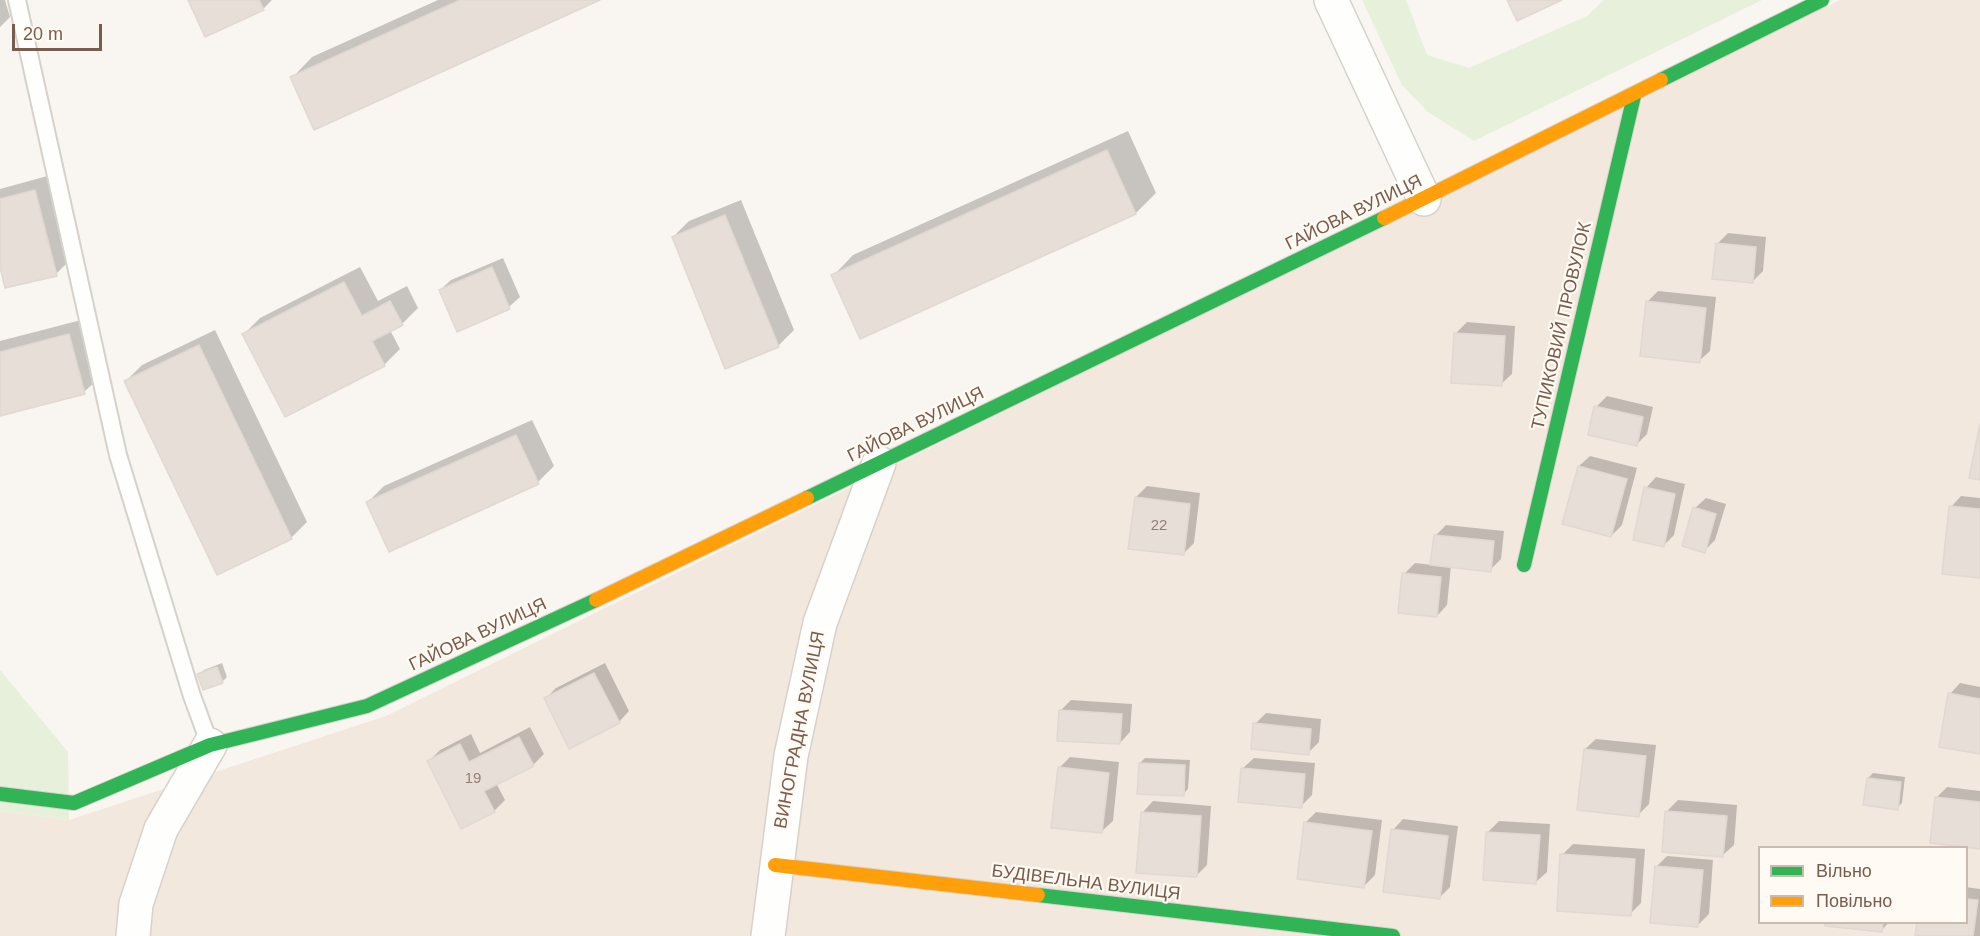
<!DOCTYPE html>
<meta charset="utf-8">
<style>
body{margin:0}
#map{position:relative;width:1980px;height:936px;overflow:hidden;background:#f9f5f0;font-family:Helvetica,sans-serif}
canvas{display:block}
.legend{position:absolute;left:1758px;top:846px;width:210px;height:78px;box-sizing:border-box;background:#fffaf3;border:2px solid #cabbb1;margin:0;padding:8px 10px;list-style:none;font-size:18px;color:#7a5c4d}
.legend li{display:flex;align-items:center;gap:12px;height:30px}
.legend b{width:30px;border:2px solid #cabbb1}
.scale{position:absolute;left:12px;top:24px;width:90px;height:27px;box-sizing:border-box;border:3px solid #7a5c4d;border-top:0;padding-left:8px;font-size:18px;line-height:21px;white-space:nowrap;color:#7a5c4d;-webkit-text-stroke:4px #fffaf3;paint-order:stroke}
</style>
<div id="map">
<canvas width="1980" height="936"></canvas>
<ul class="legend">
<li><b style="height:8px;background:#30b455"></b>Вільно</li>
<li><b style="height:8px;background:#ff9f0a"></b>Повільно</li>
</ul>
<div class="scale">20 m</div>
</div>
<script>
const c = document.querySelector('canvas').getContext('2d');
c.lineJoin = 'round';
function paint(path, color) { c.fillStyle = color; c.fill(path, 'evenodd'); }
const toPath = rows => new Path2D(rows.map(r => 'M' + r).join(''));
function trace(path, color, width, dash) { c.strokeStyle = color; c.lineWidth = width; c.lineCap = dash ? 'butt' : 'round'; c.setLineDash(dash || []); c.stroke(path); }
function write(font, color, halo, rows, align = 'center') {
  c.font = font + ' Helvetica,sans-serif'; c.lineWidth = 4.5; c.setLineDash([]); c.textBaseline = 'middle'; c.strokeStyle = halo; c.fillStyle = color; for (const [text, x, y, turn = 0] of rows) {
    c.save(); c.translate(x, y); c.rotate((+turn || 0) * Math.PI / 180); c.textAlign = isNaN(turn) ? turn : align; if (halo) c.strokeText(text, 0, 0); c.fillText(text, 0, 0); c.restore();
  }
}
paint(toPath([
 [1840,0,1980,0,1980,936,0,936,0,811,69,820,386,716],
 [1760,848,1966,848,1966,922,1760,922]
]), '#f2e8de');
paint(toPath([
 [1362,0,1406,0,1427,55,1469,68,1587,16,1604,0,1762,0,1474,141,1428,112,1402,85],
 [0,670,68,752,69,820,0,811]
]), '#e7f0db');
paint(toPath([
 [0,0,5,0,10,17,0,27],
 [190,0,272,0,263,9],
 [438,0,596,0,292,78,312,57],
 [1128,131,1156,193,1136,213,833,276,853,255],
 [51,175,72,258,56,274,0,261,0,189],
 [741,200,794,330,778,346,673,237,689,221],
 [1728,233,1766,237,1763,271,1752,282,1717,244],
 [503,258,520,297,509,307,440,290,451,280],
 [360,267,378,301,407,286,418,308,402,324,390,330,400,349,384,365,244,334,260,318],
 [1658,291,1716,297,1710,351,1699,361,1647,302],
 [85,319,100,377,84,392,0,415,0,341],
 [1467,322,1515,326,1512,374,1501,384,1456,333],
 [215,330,307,522,291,538,126,381,142,365],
 [1607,396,1653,407,1647,434,1636,445,1596,407],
 [532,420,554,466,538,482,368,502,384,486],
 [1590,456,1637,468,1622,525,1611,536,1579,466],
 [1656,477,1685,484,1674,535,1663,546,1646,488],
 [1147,486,1200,493,1194,543,1183,554,1136,497],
 [1961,496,1980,498,1980,577,1951,507],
 [1706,498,1726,504,1715,540,1704,551,1695,508],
 [1446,525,1504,531,1501,559,1490,570,1451,566,1447,605,1437,616,1404,574,1415,563,1432,565,1435,536],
 [222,663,227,677,222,682,199,675,204,670],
 [605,663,629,711,619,722,545,699,556,688],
 [1960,683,1980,687,1980,753,1950,694],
 [1071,700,1132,704,1130,732,1120,743,1060,711],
 [1266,713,1321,719,1319,742,1308,753,1255,724],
 [530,727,544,754,533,765,496,783,505,800,494,811,429,761,440,750,471,734,480,753],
 [1596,739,1656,745,1649,804,1638,815,1585,749],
 [1070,757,1119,762,1113,821,1102,831,1059,768],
 [1145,758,1190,760,1188,789,1183,794,1140,763],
 [1254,758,1315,763,1312,795,1301,806,1243,768],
 [1873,773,1905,777,1902,803,1897,808,1868,778],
 [1947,787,1980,791,1980,847,1936,798],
 [1678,800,1737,805,1734,845,1723,855,1667,811],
 [1153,801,1211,806,1207,865,1196,876,1143,812],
 [1316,812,1382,820,1375,875,1364,886,1305,823],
 [1403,819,1458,826,1450,887,1439,898,1393,830],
 [1499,821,1550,824,1547,872,1536,882,1488,832],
 [1573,844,1645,849,1641,903,1630,914,1562,855],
 [1667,856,1713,860,1709,914,1698,925,1656,867],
 [1966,887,1980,889,1980,936,1917,936,1966,922],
 [1826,922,1889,922,1882,930]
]), '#0003');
const building = toPath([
 [188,0,259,0,264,10,205,37,188,0],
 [460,0,600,0,314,130,290,77,460,0],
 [1507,0,1562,0,1517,21,1507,0],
 [1107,150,1136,214,860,339,831,275,1107,150],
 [35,190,57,276,5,288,0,267,0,199,35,190],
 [725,215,779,347,725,369,672,237,725,215],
 [1716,243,1756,247,1753,283,1712,279,1716,243],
 [492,267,510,309,457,332,439,290,492,267],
 [344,282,362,316,390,301,403,325,372,341,385,366,285,417,242,334,344,282],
 [1646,301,1706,308,1700,363,1640,356,1646,301],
 [1454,333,1505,336,1502,386,1451,383,1454,333],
 [69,334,85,394,0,416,0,352,69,334],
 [199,345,292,539,217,575,124,381,199,345],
 [1594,406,1643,417,1637,446,1588,435,1594,406],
 [1980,424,1980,480,1969,478,1980,424],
 [516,435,539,484,389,552,366,502,516,435],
 [1578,466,1627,479,1611,537,1562,524,1578,466],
 [1644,487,1675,494,1664,547,1633,540,1644,487],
 [1135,497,1190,504,1184,555,1128,549,1135,497],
 [1949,506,1980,509,1980,578,1942,574,1949,506],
 [1693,507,1716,514,1705,553,1682,546,1693,507],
 [1434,535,1494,541,1491,572,1430,565,1434,535],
 [1402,573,1441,577,1437,617,1398,613,1402,573],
 [217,667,223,683,203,690,197,674,217,667],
 [594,673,620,723,569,749,544,698,594,673],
 [1948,693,1980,699,1980,754,1939,747,1948,693],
 [1059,710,1122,714,1120,744,1057,741,1059,710],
 [1253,723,1311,729,1309,755,1251,749,1253,723],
 [519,737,534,766,484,791,495,812,461,829,427,761,460,744,469,762,519,737],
 [1584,749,1646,756,1639,817,1577,810,1584,749],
 [1139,763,1185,765,1184,796,1137,794,1139,763],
 [1058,767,1109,773,1102,833,1051,828,1058,767],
 [1241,768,1305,774,1302,808,1238,802,1241,768],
 [1867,778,1901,782,1898,810,1863,805,1867,778],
 [1935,797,1980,802,1980,849,1930,843,1935,797],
 [1665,811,1727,816,1723,857,1662,852,1665,811],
 [1141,812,1201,816,1197,877,1136,873,1141,812],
 [1304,822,1372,831,1364,888,1297,879,1304,822],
 [1391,829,1448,836,1440,899,1383,892,1391,829],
 [1486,832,1540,835,1536,884,1483,880,1486,832],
 [1560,854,1635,859,1631,916,1557,911,1560,854],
 [1655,866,1703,870,1698,927,1650,923,1655,866],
 [1966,899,1978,900,1973,936,1915,936,1917,922,1966,922,1966,899],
 [1825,922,1883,922,1882,932,1825,926,1825,922]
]);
paint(building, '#e6ded7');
trace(building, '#e2d8d2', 1.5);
const lane = toPath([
 [17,0,118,455,192,696,210,745]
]);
const street = toPath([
 [1331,0,1424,199],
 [133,936,136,904,161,829,210,745],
 [768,936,791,756,820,623,879,463]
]);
const fast = toPath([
 [1661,80,1822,0],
 [807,498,1384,218],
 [1524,565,1634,96],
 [0,794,74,803,210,745,367,706,596,600],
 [1038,895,1393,936]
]);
const slow = toPath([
 [1384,218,1661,80],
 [596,600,807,498],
 [775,865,1038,895]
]);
trace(lane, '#d7d1cb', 20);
trace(street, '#d7d1cb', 36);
trace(fast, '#d9d2cb', 16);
trace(slow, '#d9d2cb', 16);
trace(lane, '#fefefd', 16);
trace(street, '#fefefd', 33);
trace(fast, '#30b455', 14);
trace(slow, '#ff9f0a', 14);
write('15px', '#977e72', null, [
 ["22",1159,526],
 ["19",473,779]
]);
write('18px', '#7a5c4d', '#fffaf3', [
 ["ГАЙОВА ВУЛИЦЯ",1354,213,-26],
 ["ТУПИКОВИЙ ПРОВУЛОК",1562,326,-77],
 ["ГАЙОВА ВУЛИЦЯ",916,425,-26],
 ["ГАЙОВА ВУЛИЦЯ",478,635,-25],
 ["ВИНОГРАДНА ВУЛИЦЯ",800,730,-79],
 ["БУДІВЕЛЬНА ВУЛИЦЯ",1086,883,7]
]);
</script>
